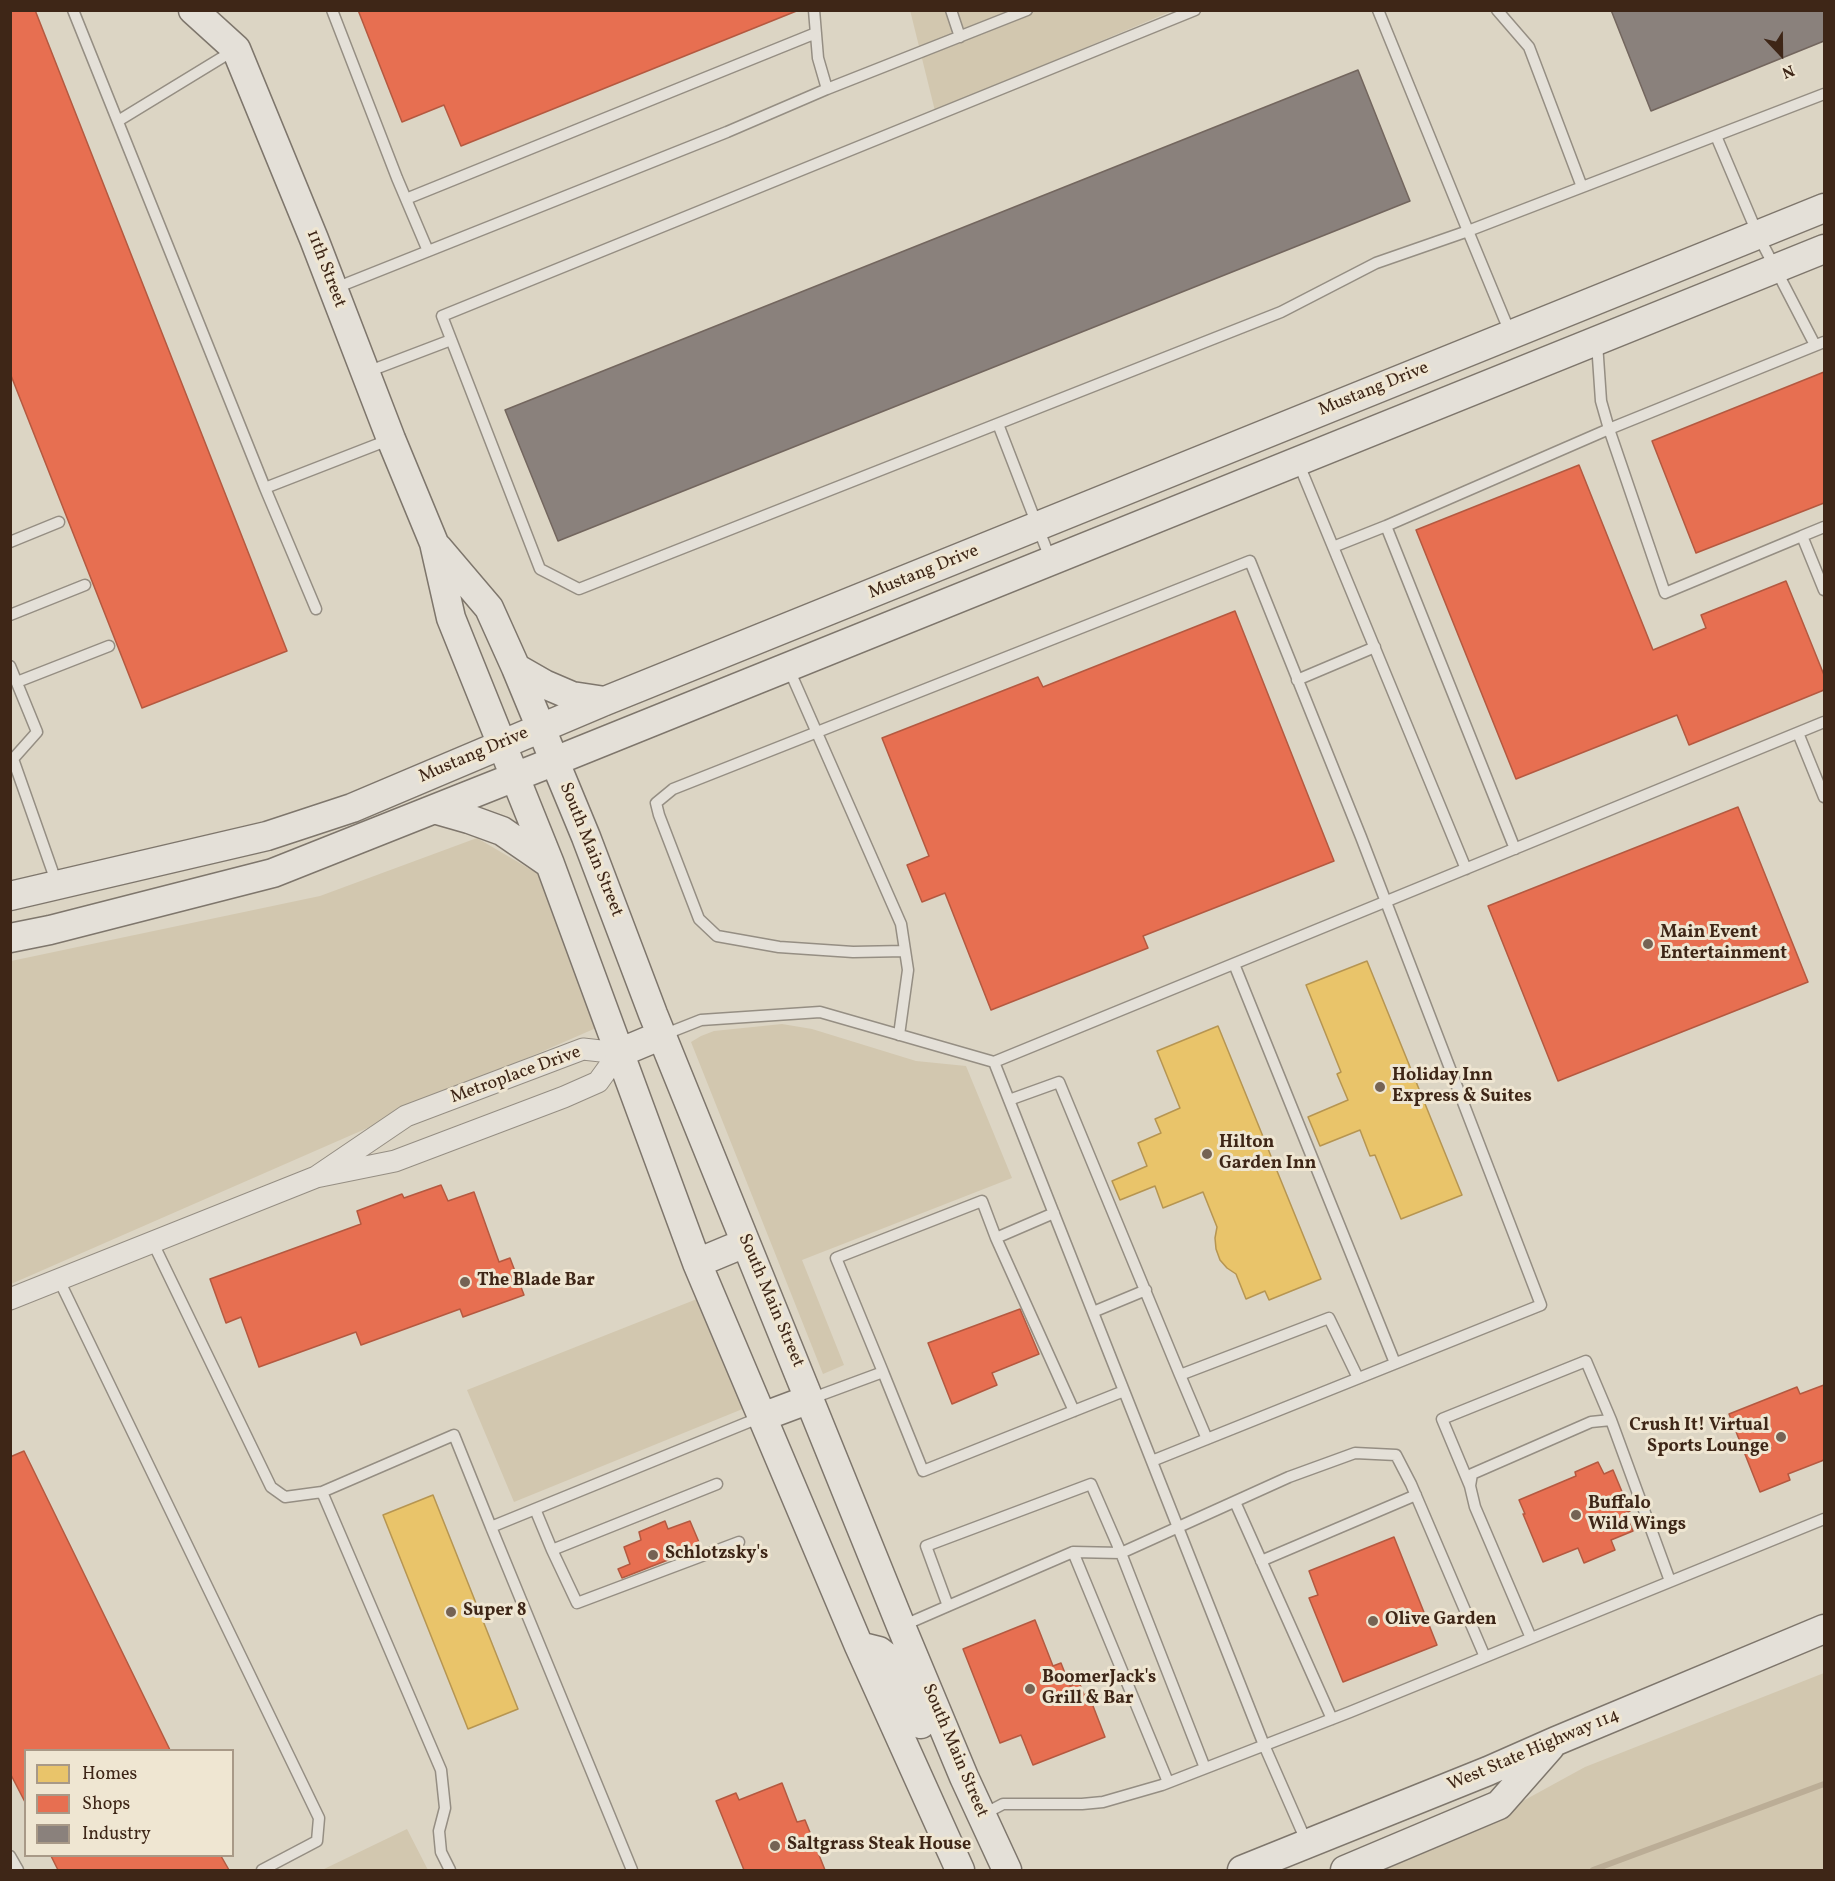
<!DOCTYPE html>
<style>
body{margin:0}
#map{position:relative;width:1835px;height:1881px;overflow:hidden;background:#dcd5c4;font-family:Vollkorn,serif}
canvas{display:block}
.frame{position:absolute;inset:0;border:12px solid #3e2617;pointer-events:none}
.legend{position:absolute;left:24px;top:1749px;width:210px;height:108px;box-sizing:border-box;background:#efe6d2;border:2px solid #a89987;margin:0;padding:8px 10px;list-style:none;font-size:18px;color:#3e2617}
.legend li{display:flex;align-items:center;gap:12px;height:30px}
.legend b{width:30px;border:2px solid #a89987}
.north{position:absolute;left:1751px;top:24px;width:60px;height:60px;-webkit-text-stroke:4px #efe6d2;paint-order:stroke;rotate:158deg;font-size:16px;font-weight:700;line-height:24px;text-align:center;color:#3e2617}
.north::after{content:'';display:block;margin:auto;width:21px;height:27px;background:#3e2617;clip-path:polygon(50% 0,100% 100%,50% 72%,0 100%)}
</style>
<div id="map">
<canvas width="1835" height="1881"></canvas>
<div class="frame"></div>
<ul class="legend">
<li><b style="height:16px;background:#e9c46a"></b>Homes</li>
<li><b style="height:16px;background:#e76f51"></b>Shops</li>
<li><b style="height:16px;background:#8a817c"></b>Industry</li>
</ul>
<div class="north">N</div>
</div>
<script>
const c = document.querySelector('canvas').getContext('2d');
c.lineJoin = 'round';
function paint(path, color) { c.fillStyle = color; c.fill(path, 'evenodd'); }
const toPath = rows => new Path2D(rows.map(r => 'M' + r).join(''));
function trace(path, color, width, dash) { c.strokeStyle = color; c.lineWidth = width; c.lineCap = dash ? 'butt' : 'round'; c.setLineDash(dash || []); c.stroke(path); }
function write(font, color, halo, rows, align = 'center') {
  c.font = font + ' Vollkorn,serif'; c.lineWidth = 6; c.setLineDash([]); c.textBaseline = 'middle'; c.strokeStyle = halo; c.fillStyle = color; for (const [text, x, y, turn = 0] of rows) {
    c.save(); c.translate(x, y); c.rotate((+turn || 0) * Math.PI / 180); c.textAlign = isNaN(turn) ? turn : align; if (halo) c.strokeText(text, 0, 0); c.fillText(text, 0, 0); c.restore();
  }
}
paint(toPath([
 [910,10,1172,11,935,111],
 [477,838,540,875,596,1028,11,1284,11,961,320,896],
 [782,1024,812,1029,916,1061,966,1066,1012,1178,802,1260,844,1365,823,1374,691,1042,701,1036,714,1031],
 [702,1297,745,1408,514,1502,467,1390],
 [1824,1673,1824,1870,1361,1870,1501,1813,1585,1767],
 [407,1829,428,1870,322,1870]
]), '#d2c7af');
const homes = toPath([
 [1367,961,1462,1195,1401,1219,1375,1155,1370,1156,1360,1130,1320,1146,1308,1117,1348,1100,1337,1074,1341,1072,1306,985,1367,961],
 [1218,1026,1321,1279,1269,1300,1265,1291,1246,1299,1236,1274,1227,1268,1220,1260,1216,1249,1215,1238,1217,1227,1203,1192,1163,1208,1155,1186,1120,1200,1112,1181,1147,1166,1138,1143,1161,1133,1155,1119,1180,1108,1157,1051,1218,1026],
 [433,1495,518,1709,468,1729,383,1515,433,1495]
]);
paint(homes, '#e9c46a');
trace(homes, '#b69551', 1.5);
const shops = toPath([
 [10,10,35,10,287,651,142,708,10,373,10,10],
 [358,10,799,10,461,146,444,105,402,122,358,10],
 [1824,372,1824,503,1696,553,1652,441,1824,372],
 [1579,465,1653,650,1706,628,1701,615,1786,581,1824,675,1824,690,1689,745,1677,715,1516,779,1416,530,1579,465],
 [1235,611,1334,861,1143,936,1148,948,991,1010,945,893,922,902,907,865,929,856,882,738,1038,677,1043,687,1235,611],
 [1738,807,1808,982,1558,1081,1488,906,1738,807],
 [441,1185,448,1201,474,1192,499,1262,510,1258,524,1295,463,1317,460,1309,361,1345,356,1332,259,1367,241,1317,226,1323,210,1279,361,1224,357,1211,402,1194,404,1198,441,1185],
 [1020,1309,1039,1354,992,1373,997,1385,952,1404,928,1343,1020,1309],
 [1824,1385,1824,1460,1788,1474,1790,1480,1760,1492,1729,1414,1797,1387,1800,1394,1824,1385],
 [24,1451,170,1750,26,1750,26,1804,10,1773,10,1457,24,1451],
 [1598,1462,1604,1474,1613,1470,1630,1511,1625,1513,1633,1531,1611,1540,1615,1550,1584,1563,1578,1548,1543,1562,1523,1514,1525,1514,1519,1500,1576,1476,1575,1472,1598,1462],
 [665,1521,668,1529,690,1521,701,1547,622,1578,618,1569,630,1564,624,1547,641,1540,639,1532,665,1521],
 [1394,1537,1437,1645,1343,1682,1309,1598,1318,1595,1309,1571,1394,1537],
 [1035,1620,1053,1666,1061,1663,1070,1686,1079,1682,1084,1695,1088,1693,1105,1737,1033,1765,1021,1735,1000,1743,963,1649,1035,1620],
 [782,1783,797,1822,805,1820,825,1870,744,1870,716,1801,736,1793,739,1800,782,1783],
 [51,1856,221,1856,229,1870,58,1870,51,1856]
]);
paint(shops, '#e76f51');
trace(shops, '#b45940', 1.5);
const industry = toPath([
 [1611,10,1824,10,1824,41,1651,111,1611,10],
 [1358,70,1410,201,558,541,505,410,1358,70]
]);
paint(industry, '#8a817c');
trace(industry, '#73665e', 1.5);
trace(toPath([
 [1593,1870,1824,1784]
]), '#bbad96', 6);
const lane = toPath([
 [73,10,265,488],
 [332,10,397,178,428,251],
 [951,10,960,37],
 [1195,10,442,316,540,569,579,589,1281,312,1376,263,1468,231,1378,10],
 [1497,10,1529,47,1582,187],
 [827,89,1027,10],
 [118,121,236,49],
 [1716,136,1758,235,1815,345],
 [406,199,816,33],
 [333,289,727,132,827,89,818,58,814,10],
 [1511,335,1468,231,1824,94],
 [1597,343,1601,401,1609,429,1665,593,1802,536,1824,590],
 [367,372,451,340],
 [998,424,1051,561],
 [1298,462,1466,869],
 [1386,526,1515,849],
 [1802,536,1824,527],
 [10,542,59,522],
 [1333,547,1386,526,1609,429,1824,342],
 [316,609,265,488,391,439],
 [10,615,85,585],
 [10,666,37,732,13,759,57,884],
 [788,667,901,924,908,970,899,1035],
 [1297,680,1375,647],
 [17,682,109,646],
 [1798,733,1824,797],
 [905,951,853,952,779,947,717,936,699,919,659,815,656,803,673,789,1250,561,1361,837,1541,1305,1152,1461],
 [1234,964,1395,1363],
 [663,1035,701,1020,820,1012,994,1062,1824,722],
 [994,1062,1264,1745,1307,1843],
 [1009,1100,1059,1082,1180,1375,1329,1318,1358,1378],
 [996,1238,1074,1411],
 [153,1243,271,1487,285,1497,322,1492,441,1770,445,1808,439,1831,441,1852,450,1870],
 [59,1280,319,1818,317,1841,262,1870],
 [1093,1312,1146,1290],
 [883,1372,836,1258,982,1201,996,1238,1054,1213],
 [1180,1375,1207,1439],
 [810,1399,883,1372,923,1471,1124,1391],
 [1470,1486,1442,1419,1586,1361,1611,1420],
 [322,1492,454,1435,491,1527,761,1417],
 [1235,1502,1332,1719],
 [535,1509,552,1550,717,1484],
 [491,1527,632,1870],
 [552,1550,577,1603,739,1542],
 [1073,1552,1121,1553,1205,1768],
 [1261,1561,1416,1495],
 [948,1606,1073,1552,1168,1782],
 [902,1626,948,1606,926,1546,1091,1484,1121,1553,1289,1477,1355,1453,1396,1455,1411,1484,1485,1657],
 [1531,1638,1475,1507,1470,1486,1472,1474,1591,1422,1611,1420,1670,1581],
 [982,1815,1003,1804,1082,1804,1103,1802,1162,1785,1350,1712,1824,1519],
 [10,1856,18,1870]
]);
const street = toPath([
 [10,1299,316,1177,395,1161,564,1097,598,1082,619,1053,583,1049,406,1116,316,1177]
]);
const secondary = toPath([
 [193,10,236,49,314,239,391,439,434,543,451,618,550,864,697,1263,859,1646,960,1870],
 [438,548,489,608,516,668,586,837,653,1014,901,1626,964,1777,1007,1870],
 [516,668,544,684,572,696,605,701],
 [434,809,469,819,502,831,550,864],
 [10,896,267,836,352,808,605,701,1824,208],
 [10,938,50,930,273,873,555,761,1824,249],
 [619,1053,662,1035],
 [697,1263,745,1243],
 [762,1417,810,1399],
 [859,1646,879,1651,892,1661,921,1724],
 [1242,1870,1488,1771,1556,1741,1824,1629],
 [1345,1870,1499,1805,1550,1747]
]);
trace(lane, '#958e83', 13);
trace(street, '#958e83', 23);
trace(secondary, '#7e766c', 31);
trace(lane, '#e4e0d8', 10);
trace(street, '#e4e0d8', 21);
trace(secondary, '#e4e0d8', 28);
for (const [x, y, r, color] of [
 [1648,944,6,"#756354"],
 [1380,1087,6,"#756354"],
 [1207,1154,6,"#756354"],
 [465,1282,6,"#756354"],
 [1781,1437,6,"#756354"],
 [1576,1515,6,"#756354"],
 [653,1555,6,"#756354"],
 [451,1612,6,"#756354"],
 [1373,1621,6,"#756354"],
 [1030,1689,6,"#756354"],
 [775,1846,6,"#756354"]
]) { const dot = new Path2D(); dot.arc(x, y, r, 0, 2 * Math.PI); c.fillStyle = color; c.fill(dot); trace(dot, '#efe6d2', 2); }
write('18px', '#3e2617', '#efe6d2', [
 ["11th Street",325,269,69],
 ["Mustang Drive",1374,390,-22],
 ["Mustang Drive",924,573,-22],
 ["Mustang Drive",474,756,-23],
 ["South Main Street",590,850,68],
 ["Metroplace Drive",516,1076,-20],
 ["South Main Street",770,1301,67],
 ["South Main Street",954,1751,67],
 ["West State Highway 114",1534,1751,-23]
]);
write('bold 18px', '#3e2617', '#efe6d2', [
 ["Main Event",1660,934],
 ["Entertainment",1660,955],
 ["Holiday Inn",1392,1077],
 ["Express & Suites",1392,1098],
 ["Hilton",1219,1144],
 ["Garden Inn",1219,1165],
 ["The Blade Bar",477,1282],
 ["Crush It! Virtual",1769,1427,"right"],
 ["Sports Lounge",1769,1448,"right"],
 ["Buffalo",1588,1505],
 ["Wild Wings",1588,1526],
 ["Schlotzsky's",665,1555],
 ["Super 8",463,1612],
 ["Olive Garden",1385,1621],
 ["BoomerJack's",1042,1679],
 ["Grill & Bar",1042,1700],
 ["Saltgrass Steak House",787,1846]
], 'left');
</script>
